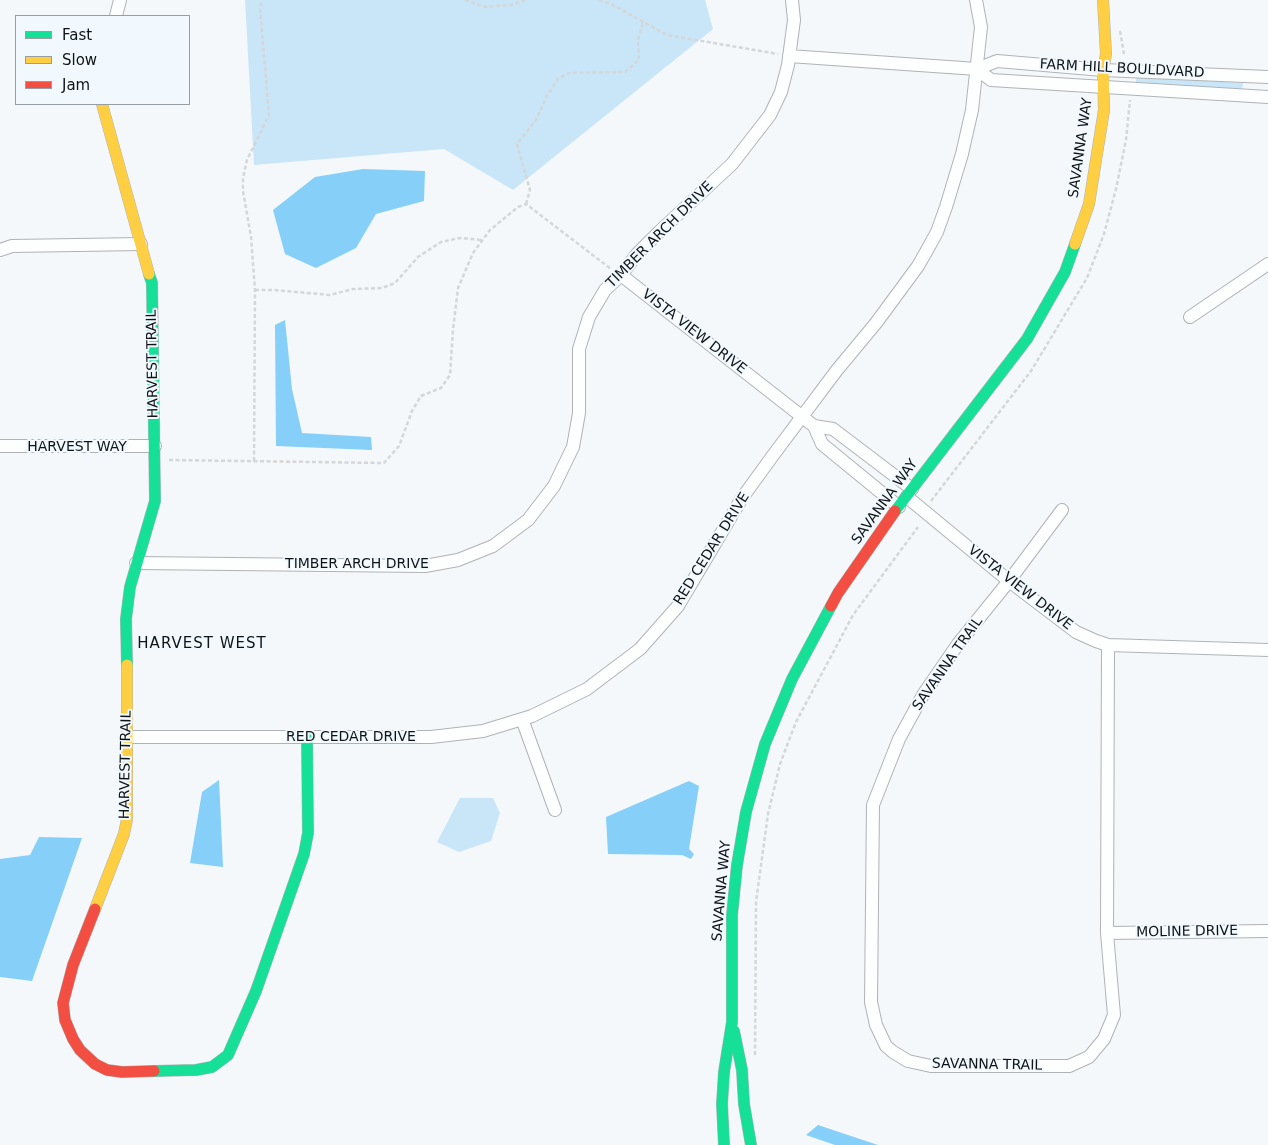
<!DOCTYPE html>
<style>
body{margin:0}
#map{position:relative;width:1268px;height:1145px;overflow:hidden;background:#f4f8fb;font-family:"DejaVu Sans",sans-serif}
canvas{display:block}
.legend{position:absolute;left:15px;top:15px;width:175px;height:90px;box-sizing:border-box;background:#f1f9fe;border:1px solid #979da1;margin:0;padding:6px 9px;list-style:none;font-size:15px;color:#101416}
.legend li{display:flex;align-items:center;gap:10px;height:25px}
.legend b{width:25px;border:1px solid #979da1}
</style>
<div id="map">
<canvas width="1268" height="1145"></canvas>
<ul class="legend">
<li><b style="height:6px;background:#16e098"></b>Fast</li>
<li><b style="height:6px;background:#ffcf43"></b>Slow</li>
<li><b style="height:6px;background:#f24e42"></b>Jam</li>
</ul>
</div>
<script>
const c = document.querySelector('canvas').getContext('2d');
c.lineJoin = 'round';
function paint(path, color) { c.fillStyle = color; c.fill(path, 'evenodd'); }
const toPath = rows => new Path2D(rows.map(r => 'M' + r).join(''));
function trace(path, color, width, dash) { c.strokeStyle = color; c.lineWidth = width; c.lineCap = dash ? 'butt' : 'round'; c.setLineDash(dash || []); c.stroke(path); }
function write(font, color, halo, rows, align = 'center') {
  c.font = font + ' "DejaVu Sans",sans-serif'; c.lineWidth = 4; c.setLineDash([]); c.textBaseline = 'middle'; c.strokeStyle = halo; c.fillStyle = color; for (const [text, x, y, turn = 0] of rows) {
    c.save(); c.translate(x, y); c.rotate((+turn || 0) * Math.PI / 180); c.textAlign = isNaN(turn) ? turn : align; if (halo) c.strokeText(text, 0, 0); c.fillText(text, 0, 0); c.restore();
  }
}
paint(toPath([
 [245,0,705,0,713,29,513,190,444,149,254,165],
 [1136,76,1243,83,1242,89,1136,82],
 [460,798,493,798,500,813,491,841,459,852,437,842]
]), '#c9e6f9');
paint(toPath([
 [363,169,425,171,424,201,376,214,356,248,316,268,285,254,273,210,315,177],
 [285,320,292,389,302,433,371,437,372,450,276,446,275,325],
 [219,780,223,867,190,863,202,792],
 [689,781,699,786,689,849,694,854,691,859,682,855,608,854,606,817],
 [39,837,82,838,32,981,0,977,0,859,30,855],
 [818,1125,878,1145,835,1145,806,1135]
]), '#85cff9');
const street = toPath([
 [116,16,120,0],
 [789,56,977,69],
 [1268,77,1103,70,997,61,977,69,991,80,1268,97],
 [0,250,12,246,141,244],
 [621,275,814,426,833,429,912,489],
 [1190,317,1268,264],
 [814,426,822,444,899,507],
 [0,446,155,446],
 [907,497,1009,581,1076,632,1096,641,1108,645,1268,650],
 [1062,510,1009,581,958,644,923,695,899,739,873,805,871,1002,876,1025,886,1046,893,1052,908,1061,931,1066,1069,1066,1089,1057,1104,1039,1114,1015,1107,933,1108,645],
 [136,563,425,566,458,560,493,546,528,520,554,486,573,447,579,413,579,349,589,317,605,290,621,275,637,254,660,231,732,164,770,115,781,92,788,65,794,20,792,0],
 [522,719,555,810],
 [128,737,431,737,483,731,532,716,587,689,640,649,678,606,742,498,774,454,837,370,876,323,918,266,926,252,937,232,946,207,962,154,972,110,981,27,976,0],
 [1107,933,1268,931]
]);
const fast = toPath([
 [895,511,1027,339,1065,272,1075,244],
 [127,665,126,619,130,587,155,501,152,283,149,274],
 [734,1031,742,1070,744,1104,751,1145],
 [154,1071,196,1070,212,1067,228,1055,256,991,304,854,308,833,307,737],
 [724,1145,722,1104,724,1072,732,1022,732,915,737,865,746,812,765,744,792,679,831,606]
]);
const slow = toPath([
 [102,104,149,274],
 [1075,244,1089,204,1104,110,1103,70,1106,54,1103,0],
 [95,909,124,834,127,819,127,665]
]);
const jam = toPath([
 [831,606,838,593,895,511],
 [95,909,73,965,63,1003,65,1020,73,1039,80,1050,95,1064,107,1070,122,1072,154,1071]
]);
trace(street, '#b0b3b6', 14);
trace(fast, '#b0b3b6', 12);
trace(slow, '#b0b3b6', 12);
trace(jam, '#b0b3b6', 12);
trace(toPath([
 [465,0,485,7,510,5,527,0],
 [599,0,611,4,667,35,778,54],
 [1120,31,1124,54],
 [526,204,530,190,517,144,536,120,547,96,558,79,569,73,625,72,639,60,638,40,643,22],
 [255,290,274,290,330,295,353,289,382,288,395,283,418,257,441,242,460,238,482,240],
 [169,460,384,463,399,446,412,411,421,396,441,388,450,375,453,330,458,288,473,253,490,230,518,207,526,204,611,269],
 [254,461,255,290,251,237,243,191,243,178,247,160,269,115,260,8,262,0],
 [931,501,1031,371,1087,278,1104,234,1116,189,1126,140,1130,100],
 [755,1055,756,902,768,814,780,764,796,722,853,615,918,527]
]), '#d5d6d7', 2.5, [4, 2.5]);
trace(street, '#fdfefe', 12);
trace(fast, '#16e098', 11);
trace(slow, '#ffcf43', 11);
trace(jam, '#f24e42', 11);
write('14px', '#101416', '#f1f9fe', [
 ["FARM HILL BOULDVARD",1122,69,3],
 ["SAVANNA WAY",1081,148,-82],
 ["TIMBER ARCH DRIVE",660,235,-45],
 ["VISTA VIEW DRIVE",694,332,38],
 ["HARVEST TRAIL",153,364,-91],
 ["HARVEST WAY",77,447],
 ["SAVANNA WAY",885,502,-54],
 ["RED CEDAR DRIVE",712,549,-58],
 ["TIMBER ARCH DRIVE",357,564],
 ["VISTA VIEW DRIVE",1020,588,38],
 ["SAVANNA TRAIL",948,664,-55],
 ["RED CEDAR DRIVE",351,737],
 ["HARVEST TRAIL",126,765,-89],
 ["SAVANNA WAY",722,891,-85],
 ["MOLINE DRIVE",1187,932,-1],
 ["SAVANNA TRAIL",987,1065,1]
]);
c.letterSpacing = '1px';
write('15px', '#101416', '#f1f9fe', [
 ["HARVEST WEST",202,644]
]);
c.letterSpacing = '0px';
</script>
